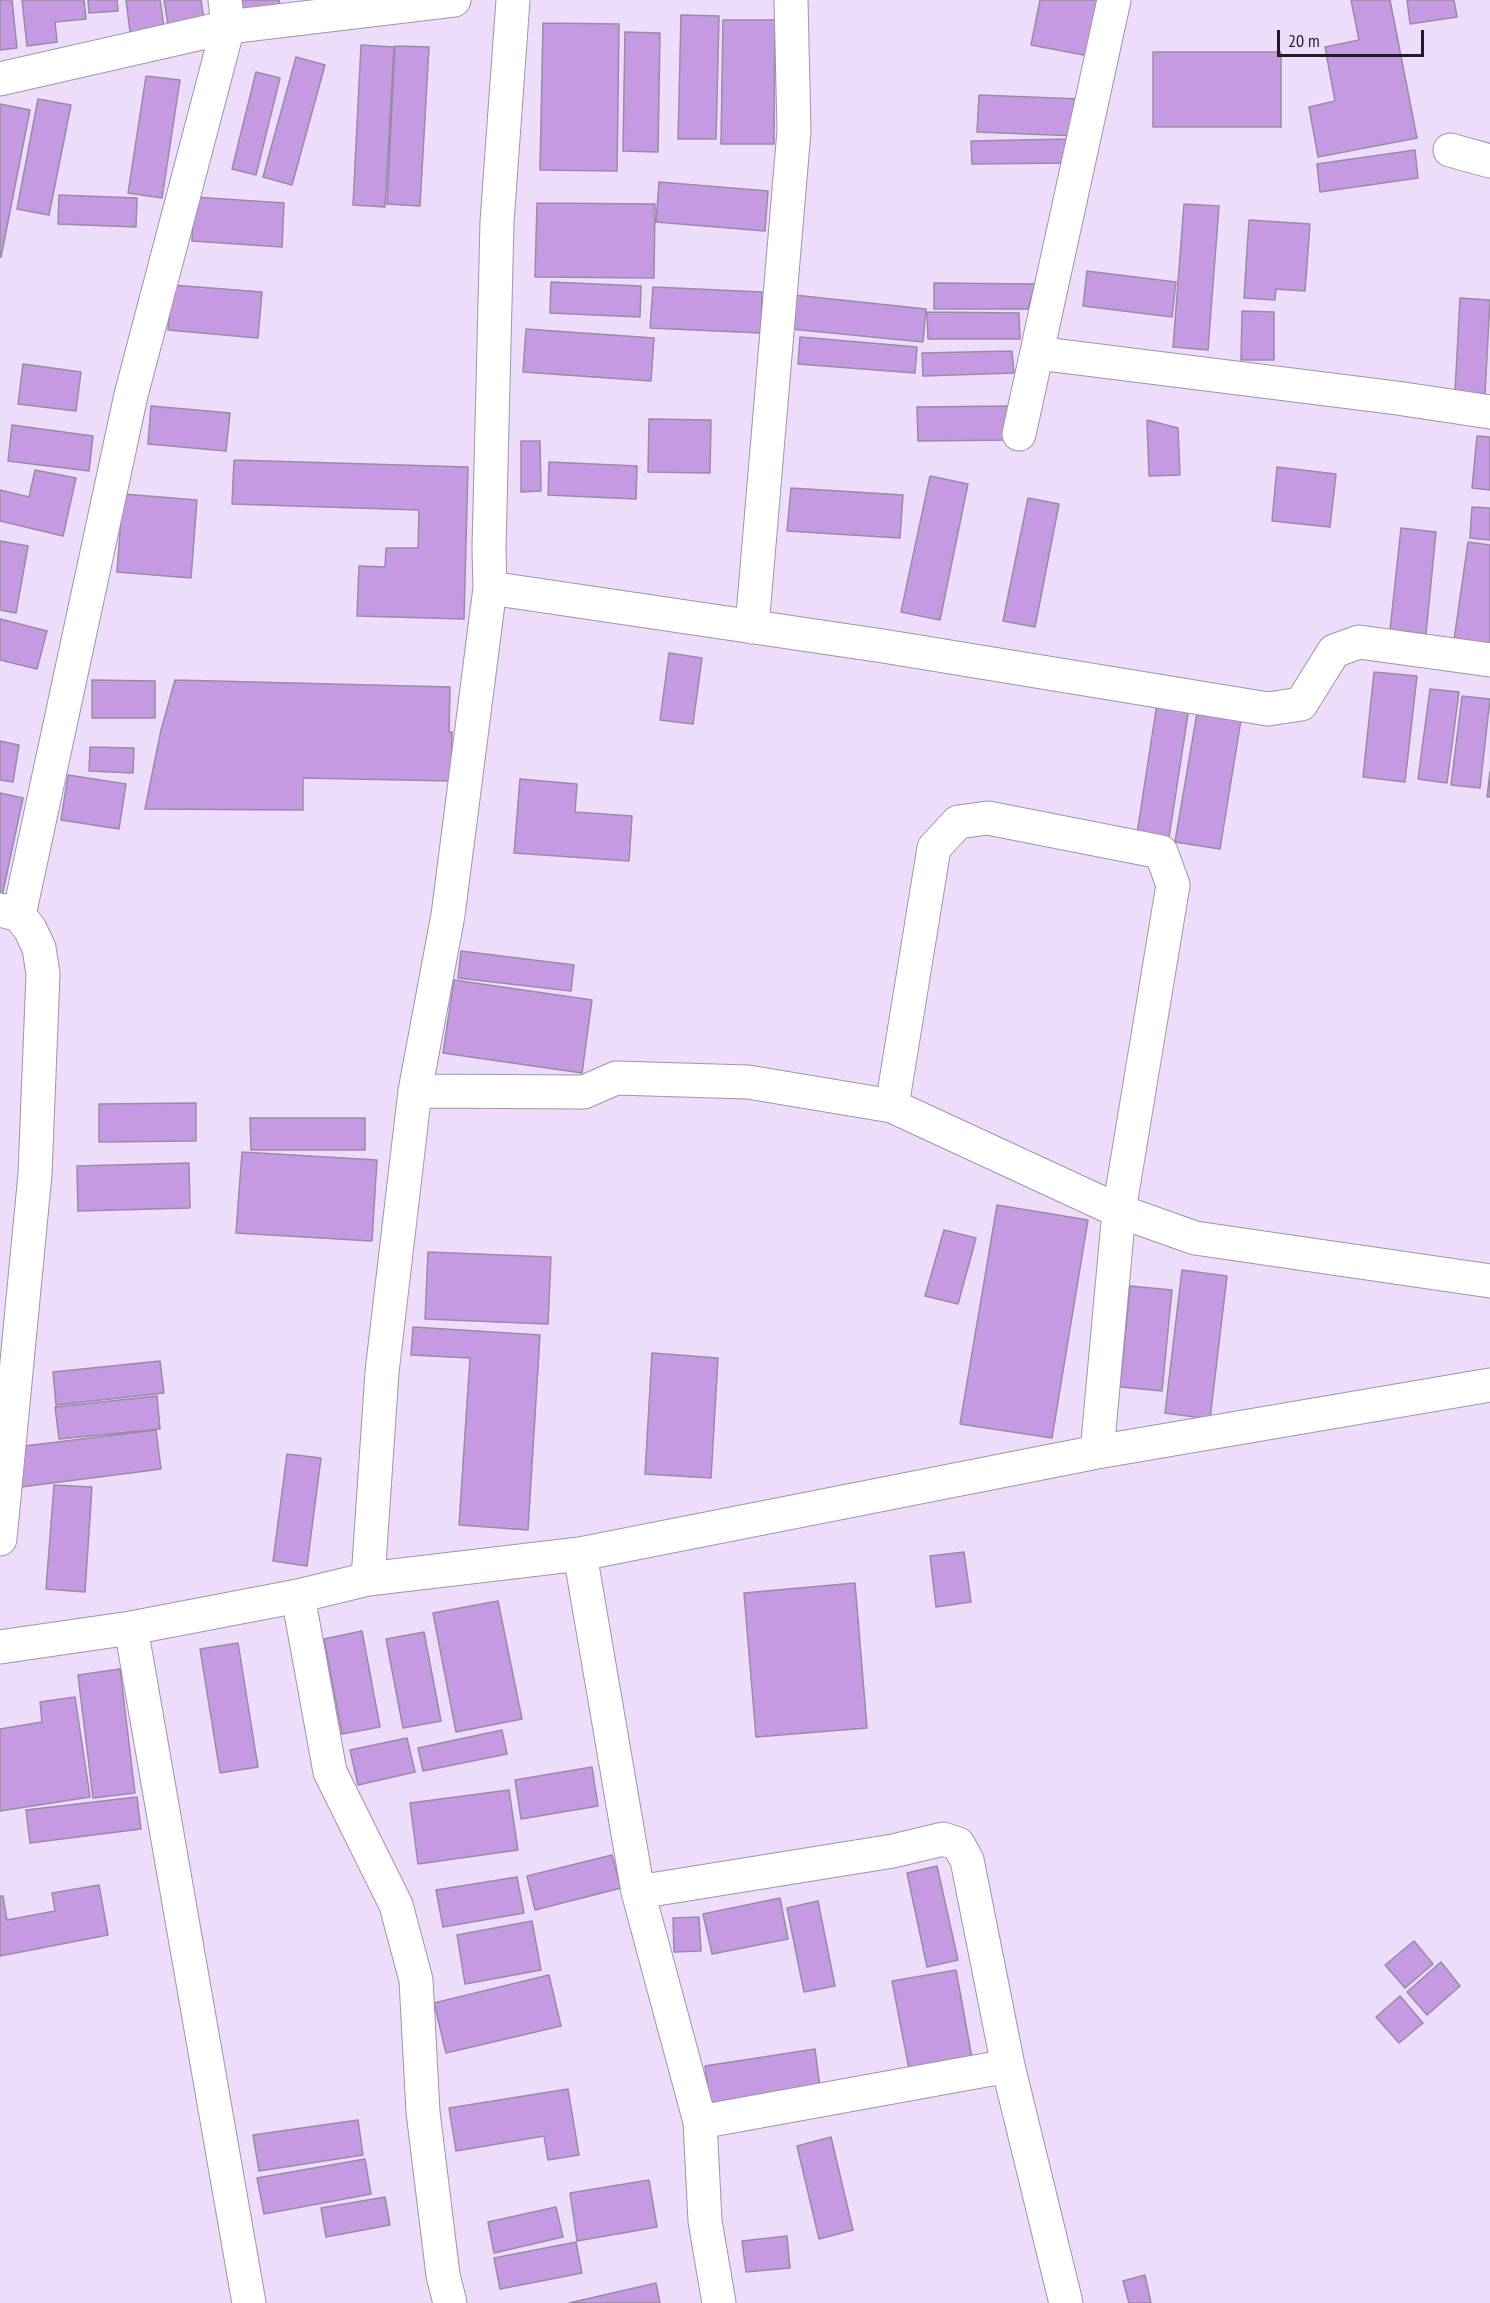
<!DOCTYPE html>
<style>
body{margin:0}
#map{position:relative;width:1490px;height:2303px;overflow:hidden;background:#eddcfa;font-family:"PT Sans Narrow",sans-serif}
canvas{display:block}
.scale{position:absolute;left:1277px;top:30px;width:147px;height:27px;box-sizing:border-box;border:3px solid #231c27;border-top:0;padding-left:8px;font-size:18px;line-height:21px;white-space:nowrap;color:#231c27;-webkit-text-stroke:4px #eddcfa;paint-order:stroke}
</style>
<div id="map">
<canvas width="1490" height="2303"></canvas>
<div class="scale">20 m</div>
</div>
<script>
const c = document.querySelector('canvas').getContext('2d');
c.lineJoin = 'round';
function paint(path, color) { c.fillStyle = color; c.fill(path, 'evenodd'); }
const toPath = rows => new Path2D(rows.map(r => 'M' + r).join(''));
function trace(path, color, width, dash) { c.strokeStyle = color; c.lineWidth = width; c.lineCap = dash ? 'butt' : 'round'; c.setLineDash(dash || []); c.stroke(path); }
const building = toPath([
 [0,0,12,0,17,48,0,50,0,0],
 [22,0,84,0,86,19,55,22,57,42,27,46,22,0],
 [88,0,117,0,118,11,89,13,88,0],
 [126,0,160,0,164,27,130,32,126,0],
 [164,0,201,0,204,20,168,25,164,0],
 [240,0,279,0,280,7,242,12,240,0],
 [1040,0,1101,0,1089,56,1031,45,1040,0],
 [1351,0,1390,0,1417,138,1318,157,1309,107,1335,101,1325,47,1359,40,1351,0],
 [1407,0,1454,0,1457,17,1410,24,1407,0],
 [681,15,719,16,716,139,678,139,681,15],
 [723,20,775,20,774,144,721,144,723,20],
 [543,23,619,24,617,171,540,170,543,23],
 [625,32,660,33,658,152,623,151,625,32],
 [361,45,394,47,385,207,353,205,361,45],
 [395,46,429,47,420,206,387,204,395,46],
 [1153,52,1281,52,1281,127,1153,127,1153,52],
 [296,57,325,65,292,185,263,177,296,57],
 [256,72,280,78,256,175,232,169,256,72],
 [146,76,180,80,162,198,128,193,146,76],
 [979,95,1080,99,1078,136,977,132,979,95],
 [38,99,71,105,49,215,17,209,38,99],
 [0,104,30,110,1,257,0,257,0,104],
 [1069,139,1070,163,972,164,971,141,1069,139],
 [1415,150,1418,178,1320,192,1317,164,1415,150],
 [659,182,768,191,765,231,656,222,659,182],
 [59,195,137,198,136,227,58,224,59,195],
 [194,197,284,203,282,247,192,241,194,197],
 [537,203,655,204,654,278,535,277,537,203],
 [1184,204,1219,206,1208,350,1173,347,1184,204],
 [1249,220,1310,224,1305,291,1276,289,1275,300,1244,298,1249,220],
 [1087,271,1176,282,1172,317,1083,306,1087,271],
 [551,282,641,286,640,317,550,313,551,282],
 [934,283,1035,284,1028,309,934,309,934,283],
 [172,285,262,292,258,338,168,330,172,285],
 [653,287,762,292,761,333,650,328,653,287],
 [794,295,926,309,923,342,791,329,794,295],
 [1460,298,1490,300,1485,394,1455,392,1460,298],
 [1242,311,1274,312,1274,360,1241,360,1242,311],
 [927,312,1019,313,1020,339,928,339,927,312],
 [526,329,654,338,651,381,523,372,526,329],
 [800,337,917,347,915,373,798,364,800,337],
 [1012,351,1014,373,923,376,922,353,1012,351],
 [23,364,81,372,76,411,18,404,23,364],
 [151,406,230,413,226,451,148,444,151,406],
 [1012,406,1012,440,918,441,917,407,1012,406],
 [649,419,711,420,710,473,648,472,649,419],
 [1147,420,1178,428,1180,475,1149,476,1147,420],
 [12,425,93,436,89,471,8,461,12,425],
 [1477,436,1490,437,1490,490,1472,488,1477,436],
 [521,441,540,441,541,491,521,492,521,441],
 [234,460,468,467,464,619,357,616,359,566,385,567,386,548,418,548,419,510,232,504,234,460],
 [549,462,637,466,636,499,548,495,549,462],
 [1277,467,1336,474,1330,527,1272,521,1277,467],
 [35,470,76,478,63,536,0,521,0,490,29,497,35,470],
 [930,476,968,484,940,620,901,612,930,476],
 [791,488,903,495,900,538,787,531,791,488],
 [123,494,197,500,191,578,117,572,123,494],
 [1028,498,1059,504,1035,627,1003,621,1028,498],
 [1472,507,1490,508,1490,540,1470,538,1472,507],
 [1401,528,1436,532,1426,634,1390,630,1401,528],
 [0,541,28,546,16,613,0,610,0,541],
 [1468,542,1490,545,1490,645,1454,640,1468,542],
 [0,619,47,631,37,669,0,660,0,619],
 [669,653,702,658,693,724,660,720,669,653],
 [1374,672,1417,676,1405,782,1363,777,1374,672],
 [92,680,155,681,155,718,92,718,92,680],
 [175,680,450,687,449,732,452,732,451,781,303,778,303,810,145,809,161,730,175,680],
 [1430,689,1459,692,1447,783,1418,779,1430,689],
 [1462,696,1490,699,1480,788,1451,785,1462,696],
 [1158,697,1190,701,1168,844,1136,840,1158,697],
 [1197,713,1241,720,1220,849,1175,842,1197,713],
 [0,741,19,745,13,782,0,780,0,741],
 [90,747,134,748,133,773,89,771,90,747],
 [1490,772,1490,797,1487,797,1490,772],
 [68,775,126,784,119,829,61,820,68,775],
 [520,779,577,784,575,812,632,816,629,861,514,853,520,779],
 [0,793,23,798,1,901,0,901,0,793],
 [461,951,574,965,571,991,458,978,461,951],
 [454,980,592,1000,582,1073,443,1053,454,980],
 [196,1103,196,1141,99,1142,99,1104,196,1103],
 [250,1118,365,1118,365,1150,251,1150,250,1118],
 [242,1152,377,1160,372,1241,236,1233,242,1152],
 [189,1163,190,1208,78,1211,77,1166,189,1163],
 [997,1205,1088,1220,1052,1438,960,1424,997,1205],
 [944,1230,976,1238,958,1304,925,1296,944,1230],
 [428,1252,551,1257,548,1324,425,1319,428,1252],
 [1182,1270,1227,1276,1210,1419,1165,1413,1182,1270],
 [1130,1286,1172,1290,1162,1391,1120,1387,1130,1286],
 [413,1327,540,1335,528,1530,459,1525,470,1358,411,1355,413,1327],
 [652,1353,718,1358,711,1478,645,1474,652,1353],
 [160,1361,164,1393,56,1405,53,1372,160,1361],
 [157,1396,160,1429,59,1439,55,1407,157,1396],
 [156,1430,161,1469,21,1487,16,1447,156,1430],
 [287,1454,321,1458,307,1566,273,1561,287,1454],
 [54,1485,92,1487,85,1592,46,1589,54,1485],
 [964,1552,971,1602,936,1607,930,1556,964,1552],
 [855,1583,867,1728,756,1737,744,1593,855,1583],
 [498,1601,522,1719,456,1732,433,1613,498,1601],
 [362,1631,380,1727,342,1734,324,1639,362,1631],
 [424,1632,441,1721,403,1728,386,1639,424,1632],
 [238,1643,258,1767,220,1773,200,1649,238,1643],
 [120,1669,135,1793,93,1798,78,1675,120,1669],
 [75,1697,90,1797,0,1811,0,1729,42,1722,40,1702,75,1697],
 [502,1730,507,1754,423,1771,418,1748,502,1730],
 [407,1738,415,1772,358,1785,350,1750,407,1738],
 [592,1767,598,1806,521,1819,515,1780,592,1767],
 [509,1790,518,1850,418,1864,410,1803,509,1790],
 [137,1797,141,1829,30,1843,26,1810,137,1797],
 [612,1855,621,1888,535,1910,527,1876,612,1855],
 [937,1866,958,1960,927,1967,907,1873,937,1866],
 [517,1877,524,1913,443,1927,436,1890,517,1877],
 [99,1885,108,1935,0,1956,0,1896,3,1896,7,1920,55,1911,52,1893,99,1885],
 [780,1898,788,1939,712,1954,703,1914,780,1898],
 [818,1901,835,1986,804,1992,787,1908,818,1901],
 [699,1917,701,1951,674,1952,673,1918,699,1917],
 [532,1921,541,1970,465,1984,457,1935,532,1921],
 [1414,1941,1433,1964,1405,1988,1385,1965,1414,1941],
 [1441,1962,1460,1986,1427,2015,1407,1992,1441,1962],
 [956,1970,972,2058,909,2069,892,1981,956,1970],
 [549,1975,561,2026,446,2053,434,2003,549,1975],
 [1400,1996,1423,2023,1399,2043,1376,2017,1400,1996],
 [815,2049,820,2087,710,2103,705,2066,815,2049],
 [568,2089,579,2155,548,2160,544,2136,456,2151,449,2108,568,2089],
 [358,2120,363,2155,259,2171,253,2135,358,2120],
 [831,2137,853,2230,819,2239,797,2146,831,2137],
 [365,2159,371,2194,264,2214,257,2178,365,2159],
 [649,2180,657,2227,577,2241,570,2193,649,2180],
 [385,2197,390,2225,326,2237,321,2208,385,2197],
 [556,2207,563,2237,494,2253,488,2222,556,2207],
 [787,2236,790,2268,746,2272,742,2241,787,2236],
 [576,2242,582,2273,500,2289,494,2258,576,2242],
 [1145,2275,1151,2303,1129,2303,1123,2281,1145,2275],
 [656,2283,660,2303,569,2303,656,2283]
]);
paint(building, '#c69ae3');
trace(building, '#9a8aa5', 1.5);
const minor = toPath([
 [0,79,228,27,454,0],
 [1450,150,1490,161],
 [1037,353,1397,398,1490,412],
 [1019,434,1114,0],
 [490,588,883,646,1268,709,1301,704,1334,651,1359,642,1490,660],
 [752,627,794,131,791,0],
 [0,910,19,915,30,929,39,948,43,974,35,1174,0,1539],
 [19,915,131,395,228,27,225,0],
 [415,1091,584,1092,616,1078,748,1082,892,1106,1119,1211,1195,1238,1490,1281],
 [892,1106,934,848,958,822,988,818,1161,852,1173,885,1119,1211,1097,1452],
 [580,1554,638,1892,700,2122,1008,2066],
 [368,1579,382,1372,415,1091,448,915,490,588,489,548,497,222,513,0],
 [298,1596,330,1772,396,1905,416,1980,423,2112,443,2275,450,2303],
 [131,1628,249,2303],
 [0,1647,131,1628,298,1596,368,1579,580,1554,1097,1452,1490,1385],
 [638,1892,893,1851,943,1839,958,1844,967,1860,1008,2066,1066,2303],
 [700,2122,705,2221,719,2303]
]);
trace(minor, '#a393ae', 35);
trace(minor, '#fff', 33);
</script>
